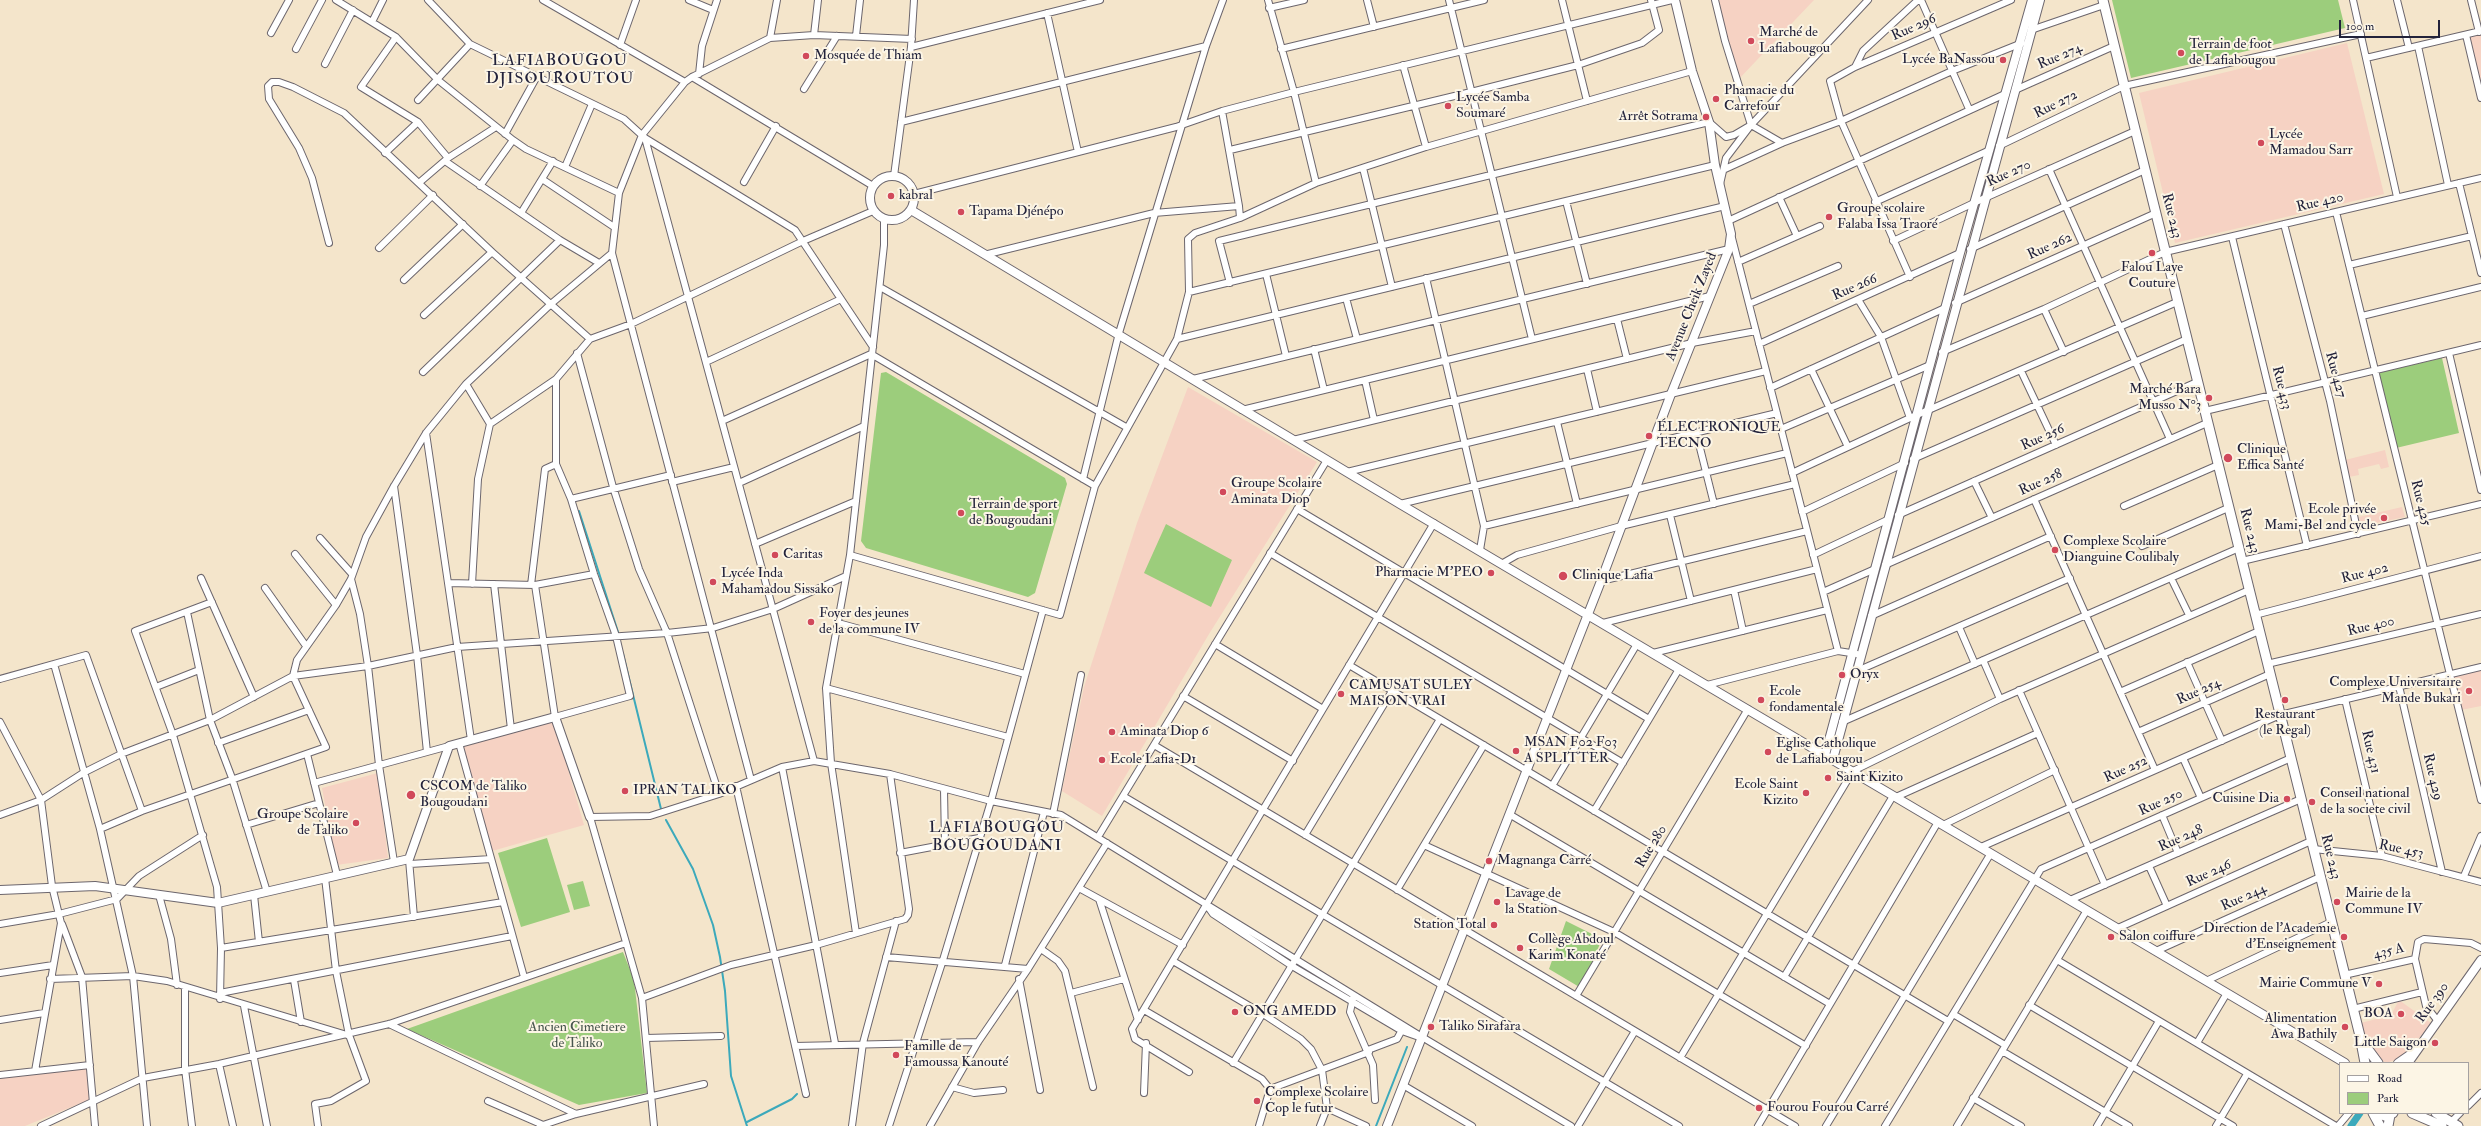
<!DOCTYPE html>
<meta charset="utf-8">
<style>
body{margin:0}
#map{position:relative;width:2481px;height:1126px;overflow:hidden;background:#f4e5cb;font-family:"IM FELL Double Pica",serif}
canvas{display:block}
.legend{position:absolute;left:2339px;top:1062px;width:130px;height:52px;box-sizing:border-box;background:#fcf5e5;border:1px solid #a5a1a1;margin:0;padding:5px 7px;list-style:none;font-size:12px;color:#22223b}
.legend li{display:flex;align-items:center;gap:8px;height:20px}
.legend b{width:20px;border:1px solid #a5a1a1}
.scale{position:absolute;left:2339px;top:20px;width:101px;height:18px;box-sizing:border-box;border:2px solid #22223b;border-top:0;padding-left:5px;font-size:12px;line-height:14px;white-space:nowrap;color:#22223b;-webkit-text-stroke:3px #fcf5e5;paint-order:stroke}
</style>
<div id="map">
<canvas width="2481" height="1126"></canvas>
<ul class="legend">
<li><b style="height:5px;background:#fff"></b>Road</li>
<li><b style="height:11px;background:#9ccd7c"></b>Park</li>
</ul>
<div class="scale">100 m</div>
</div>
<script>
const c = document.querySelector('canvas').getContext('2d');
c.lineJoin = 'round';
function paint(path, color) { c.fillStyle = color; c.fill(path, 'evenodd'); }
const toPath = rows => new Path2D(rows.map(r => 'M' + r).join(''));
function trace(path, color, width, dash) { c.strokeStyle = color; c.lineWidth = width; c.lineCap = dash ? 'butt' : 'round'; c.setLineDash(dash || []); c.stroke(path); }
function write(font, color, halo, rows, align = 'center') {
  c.font = font + ' "IM FELL Double Pica",serif'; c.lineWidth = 4; c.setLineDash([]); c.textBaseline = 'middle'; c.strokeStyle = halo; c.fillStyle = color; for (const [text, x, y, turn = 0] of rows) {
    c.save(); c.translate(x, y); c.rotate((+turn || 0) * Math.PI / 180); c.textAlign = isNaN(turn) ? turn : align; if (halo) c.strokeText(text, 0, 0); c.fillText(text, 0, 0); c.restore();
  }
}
paint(toPath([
 [1719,0,1814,0,1737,81],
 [2481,33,2481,84,2479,84,2468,36],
 [2347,43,2384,194,2175,243,2139,93],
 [1188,387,1317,462,1209,634,1102,816,1062,791,1084,687,1137,523],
 [2385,450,2389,467,2381,469,2379,464,2358,469,2359,475,2349,477,2345,460],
 [2402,507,2405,517,2362,526,2359,517],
 [2481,669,2481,706,2461,710,2453,675],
 [554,721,584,825,492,851,463,747],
 [378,773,388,858,336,865,322,788],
 [2399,1000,2431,1023,2404,1057,2386,1063,2372,1053,2361,1023,2391,1015],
 [88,1063,91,1099,25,1126,0,1126,0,1072]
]), '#f6d2c3');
paint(toPath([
 [2112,0,2338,0,2345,28,2131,78],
 [2442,358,2459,433,2396,448,2378,373],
 [886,372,1065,478,1067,484,1035,593,1028,597,866,548,861,541,881,373],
 [1166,524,1232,560,1211,607,1144,573],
 [547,838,570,912,521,927,498,853],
 [583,881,590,906,574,910,567,885],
 [1566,921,1602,939,1581,988,1549,969],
 [623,952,634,980,647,1093,579,1105,407,1029]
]), '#9ccd7c');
trace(toPath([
 [579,511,618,632],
 [623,654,661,809],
 [666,820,693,869,713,925,720,957,725,991,731,1076,747,1126],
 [747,1122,792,1099,797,1094],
 [1376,1126,1407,1047]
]), '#3ca9bb', 2);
trace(toPath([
 [2351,1126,2360,1113]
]), '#3ca9bb', 7);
const minor = toPath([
 [336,0,396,37,438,80,513,140,526,149,619,193],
 [428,0,470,44,624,119,645,138,795,230,873,347],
 [543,0,685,82],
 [689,0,713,10],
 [1268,0,1294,92,1316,183],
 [1367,0,1374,27],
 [1449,0,1532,339],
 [1562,0,1587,101],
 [1715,0,1725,41,1751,125,1782,143],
 [1921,0,1969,109],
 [2353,0,2397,197],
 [2397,0,2409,48],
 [2471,0,2479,32],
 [1269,8,1304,0],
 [1047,13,1078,152],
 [372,22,383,0],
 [2031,30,2104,5],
 [271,33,289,0],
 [814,35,818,0],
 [2466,35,2481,98],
 [856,36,860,0],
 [396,37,361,87,418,122,448,158],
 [770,38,777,0],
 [620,45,636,0],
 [2418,46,2448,185],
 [911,47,1100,0],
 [296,49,322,0],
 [1281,49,1484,0],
 [2366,58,2481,31],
 [325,64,353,10],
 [1403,65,1426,147],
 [1855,67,1863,51,1918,0],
 [699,74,702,46,717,0],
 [692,77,873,186],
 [804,89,837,36],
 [2015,90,2114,46],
 [418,100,470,44],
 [1222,111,1239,206],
 [901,122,1206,46],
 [505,134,536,78],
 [645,138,814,761],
 [1999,146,2124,86,2361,34],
 [1230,150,1471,92,1578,65,1642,43,1659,30,1651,0],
 [385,153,418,122],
 [445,161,560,240,599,263],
 [565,167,592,104],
 [1363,168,1392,287],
 [1725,169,1782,143,1841,121,1952,71,2022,43],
 [2049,169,2170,439],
 [894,176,911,47,914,0],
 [542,179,614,227],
 [420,182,448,158,496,127],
 [744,182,776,126],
 [2459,183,2481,273],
 [1720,184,1726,158,1751,125,1868,0],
 [480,186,513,140],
 [914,194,1176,127,1222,111,1294,92,1672,0],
 [1779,197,1797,236],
 [1566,201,1587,284],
 [1875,202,1990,150],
 [2336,212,2481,800],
 [521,213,553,161],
 [1728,221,2005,94],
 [2284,224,2330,401,2358,534],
 [2232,237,2307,546],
 [1732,238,1838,651],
 [1893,241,1976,202,2135,131],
 [329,243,312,178,299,148,269,99,268,86,272,82,279,82,293,87,344,113,492,252,590,339],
 [379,248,433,195],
 [1970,249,2145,170],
 [988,254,1154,213,1239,206,1240,218],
 [1738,262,1820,226],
 [2349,265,2472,236],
 [1266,274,1286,356],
 [1910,277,1841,121,1830,81,1855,67,2011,0],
 [1426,278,1484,526,1480,550],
 [404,280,463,224],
 [1230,283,1219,241,1709,122,1726,137,1734,135,1751,125],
 [880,287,1126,427],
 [1189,292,1715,165],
 [1346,298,1357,339],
 [1859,301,1881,337,1910,418],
 [1955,303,2156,213],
 [1749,304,1838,266],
 [2044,309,2064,352],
 [424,315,492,252],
 [2362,316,2481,287],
 [1617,319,1627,359],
 [1177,339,1725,206],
 [1759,344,1960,253],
 [1314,349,1324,390],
 [1942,352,2044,309,2165,252,2481,178],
 [577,353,613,487,639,569,667,633,719,794],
 [2449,353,2481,490],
 [706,362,841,299],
 [1587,369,1597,412],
 [1811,369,1848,447],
 [2021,371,2056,445],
 [423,372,560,240],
 [1193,379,1729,249],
 [1365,380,1374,420],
 [466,384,490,424,478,479,472,584],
 [1770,388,1945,308],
 [1242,410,1710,296],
 [2205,411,2481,345],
 [722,421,871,354,1095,486],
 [1557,422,1577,504],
 [490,424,556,379],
 [1781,429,1930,365],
 [1696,432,1714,504],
 [426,433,471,740],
 [1293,440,1692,343,1756,331],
 [1913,459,2187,339],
 [1347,472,1766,371],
 [1792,473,1910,418,2177,302],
 [1083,479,1119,333,1206,46,1223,0],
 [1974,481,1992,518],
 [672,482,734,467],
 [739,483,864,426],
 [394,486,417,655,427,752],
 [571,499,671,475],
 [2034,499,2155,770],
 [1400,504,1777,413],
 [2124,506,2218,465],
 [1297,509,1649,719],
 [1802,512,1905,463],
 [1670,515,1691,601],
 [1898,515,2197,382],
 [1484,526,1787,453],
 [320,538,352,574],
 [755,544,856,501],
 [2142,546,2228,508],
 [1270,553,1623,763],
 [295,554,336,605],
 [850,555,1060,615,1095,486,1177,339,1189,292,1188,239,1195,233,1240,218,1316,183,1426,147,1692,71],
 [1813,555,1889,519],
 [2242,561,2481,504],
 [1503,563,1517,555,1621,526,1795,484],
 [1885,565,2207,423],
 [201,578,254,697],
 [2171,578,2189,615],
 [351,579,360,614,368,666,379,765,394,862],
 [1601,581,1807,531],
 [448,583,535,585,594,574],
 [494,584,511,729],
 [531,585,545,469,556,464],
 [535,585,555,717,630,696,616,636,594,574,571,499,556,464,556,379,590,339,631,324,803,241,873,211],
 [265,588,306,646],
 [1734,590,1743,631],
 [1823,592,1875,569],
 [212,602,135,631,173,735,217,887,221,948,220,999],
 [187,612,210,720,232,778,267,892],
 [2255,615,2481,556],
 [1871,616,2051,536],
 [838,623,1025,674],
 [1603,623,1817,569],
 [1959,627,1975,664],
 [1215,644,1323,709],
 [1653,653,1827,610],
 [1983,660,2000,699],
 [2187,662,2222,741],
 [54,664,100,829,133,976,147,1126],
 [2267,664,2481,614],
 [1349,665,1948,1021],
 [1857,671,2070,578],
 [0,679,86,655,142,811],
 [1707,685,1838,651,1857,654],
 [2399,686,2442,872],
 [156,687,199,670],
 [826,688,1008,737],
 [2019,690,2105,885],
 [2120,692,2259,631],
 [1183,696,1293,761],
 [2345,699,2382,856],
 [0,722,41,800,52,886,61,923,35,1071],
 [1842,722,2239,548],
 [2138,732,2270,674],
 [218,743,309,710],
 [459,743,524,977],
 [1154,745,1795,1126],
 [307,754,337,875],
 [2183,758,2201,798],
 [782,767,835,1043],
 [751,780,612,253,619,193,642,135,685,82,692,77,770,38,814,35,912,39],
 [314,783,449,746],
 [736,786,806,1094],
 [1552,786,1637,644],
 [944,789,945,844],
 [1123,796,1679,1126],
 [1896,797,2038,733],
 [1594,811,1679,669],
 [1053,814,1081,675],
 [1509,814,1830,1004],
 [0,815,41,800,83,773,121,754,210,720,293,676,368,666,457,647,667,633,713,628,773,609,846,576],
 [2162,815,2178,853],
 [246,825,319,803],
 [1943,825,2055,770],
 [100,829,142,811,326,747,293,676,297,660,336,605,351,579,366,537,394,486,426,433,466,384,552,303,612,253],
 [1305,835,1392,691],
 [1098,837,1327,460],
 [1424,845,1614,932,1806,1046],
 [1981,847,2280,715,2481,667],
 [2313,849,2382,856,2481,882],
 [900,853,979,838],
 [409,860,414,917],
 [410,864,491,859],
 [2149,866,2167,906],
 [2464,876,2481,836],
 [1079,888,1183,945],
 [1397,890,1484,745],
 [159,895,171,939,177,985],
 [254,895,259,942],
 [1099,899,1138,1020],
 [2070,900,2301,799],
 [1208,907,1213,914,1292,966,1402,1031,1419,1037],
 [0,924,59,914,117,899,139,876,203,835],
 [62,924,82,977,95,1126],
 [2118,928,2311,841],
 [856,933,831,763,826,688,850,555,856,501,884,245,884,219],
 [221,948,503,902],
 [1041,949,1058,961,1065,971,1093,1087],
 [2156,951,2320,877],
 [886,957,1028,969],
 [2415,959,2418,942,2424,939,2471,943,2481,948],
 [2057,960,2336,1126],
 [1173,961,1263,1014,1301,1039,1311,1049,1322,1070,1327,1108,1320,1126],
 [1005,965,1044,812],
 [0,973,53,965],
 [2344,975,2415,959,2426,1006,2437,1020],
 [1784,977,1893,796],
 [50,979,133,976,167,981,347,1035],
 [1019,979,1040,1090],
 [294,980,301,1022],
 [2206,981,2331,922],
 [185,988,185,1069,192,1126],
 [220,993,512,936],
 [1071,993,1124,979],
 [1576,996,1748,709],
 [642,998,731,965,816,945,905,919,908,915,909,909,890,774],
 [1353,998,1350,1012,1373,1065,1375,1100],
 [2029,1005,2233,1126],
 [244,1006,267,1126],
 [2353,1009,2422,992],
 [1144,1010,1262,1079,1270,1089,1259,1126],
 [1953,1014,2005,1045],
 [0,1020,44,1013],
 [389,1024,576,1114],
 [646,1038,721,1036],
 [2197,1043,2227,993],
 [795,1046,978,1042],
 [1368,1050,1397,1039,1403,1028],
 [2002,1051,2129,1126],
 [1680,1058,1853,771,2000,699,2249,590],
 [1233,1063,1440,719],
 [219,1064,233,1126],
 [1189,1072,1135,1039,1132,1029,1434,523],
 [0,1075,90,1065],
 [1403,1085,1472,1126],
 [952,1087,974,1093,1003,1090],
 [1270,1089,1369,1052],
 [1144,1093,1146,1043],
 [1973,1098,2021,1126],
 [488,1101,543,1125],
 [2468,1106,2481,1093],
 [1327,1108,1366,1126],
 [2451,1122,2460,1113],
 [41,1126,143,1078,219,1064,389,1024,626,943],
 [318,1126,315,1104,331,1101,366,1081,349,1035,336,971,325,878],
 [540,1126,576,1114,704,1084],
 [654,1126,642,998,590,817,650,816,719,794,782,767,814,761,890,774,991,801,1061,815,1422,1037,1571,1126],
 [852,1126,863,1043,896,921],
 [889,1126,943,960,991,801,1043,610],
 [930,1126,978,1042,1028,969,1107,843],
 [1578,1126,1635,1031],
 [1758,1126,1938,822],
 [1826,1126,1991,853],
 [1885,1126,2041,869,2291,758],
 [1957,1126,2087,910],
 [2097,1126,2159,1021],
 [2216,1126,2247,1074],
 [2338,1126,2349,1113]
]);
const tertiary = toPath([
 '870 198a22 22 0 1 1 44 0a22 22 0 1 1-44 0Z',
 [911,210,1400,504,2345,1063],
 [1825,755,1960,253,2032,0],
 [1833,759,2040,0],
 [0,890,95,886,218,903,409,859,449,746,555,717,590,817],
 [2398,1063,2411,1054],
 [2408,1063,2481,960],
 [1387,1126,1601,581,1671,394,1729,249,1731,234,1715,165,1709,122,1692,71,1675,0]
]);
const secondary = toPath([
 [2103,0,2361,1040,2378,1063],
 [2362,1047,2365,1063],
 [2373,1113,2380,1126],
 [2377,1113,2385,1116,2393,1113],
 [2412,1113,2442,1126],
 [2436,1113,2458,1126],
 [2388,1126,2390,1115]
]);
trace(minor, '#6c666d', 8);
trace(tertiary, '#6c666d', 10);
trace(secondary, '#6c666d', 11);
trace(minor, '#fff', 6);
trace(tertiary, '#fff', 8);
trace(secondary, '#fff', 9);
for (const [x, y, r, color] of [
 [1751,41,4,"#d1495b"],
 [2181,53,4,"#d1495b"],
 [806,56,4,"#d1495b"],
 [2003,60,4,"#d1495b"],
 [1716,99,4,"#d1495b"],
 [1448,106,4,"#d1495b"],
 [1706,117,4,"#d1495b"],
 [2261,143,4,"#d1495b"],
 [891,196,4,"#d1495b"],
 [961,212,4,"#d1495b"],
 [1829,217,4,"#d1495b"],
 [2152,253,4,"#d1495b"],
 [2209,398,4,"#d1495b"],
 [1649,436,4,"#d1495b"],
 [2228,458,5,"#d1495b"],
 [1223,492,4,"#d1495b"],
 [961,513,4,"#d1495b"],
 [2384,518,4,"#d1495b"],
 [2055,550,4,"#d1495b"],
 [775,555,4,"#d1495b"],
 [1491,573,4,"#d1495b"],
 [1563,576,5,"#d1495b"],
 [713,582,4,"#d1495b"],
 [811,622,4,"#d1495b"],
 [1842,675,4,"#d1495b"],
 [2469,691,4,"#d1495b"],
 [1341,694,4,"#d1495b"],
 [1761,700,4,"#d1495b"],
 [2285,700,4,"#d1495b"],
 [1112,732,4,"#d1495b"],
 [1516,751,4,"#d1495b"],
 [1768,752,4,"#d1495b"],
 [1102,760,4,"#d1495b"],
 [1828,778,4,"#d1495b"],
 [625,791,4,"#d1495b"],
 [1806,793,4,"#d1495b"],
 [411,795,5,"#d1495b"],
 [2287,799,4,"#d1495b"],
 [2312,802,4,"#d1495b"],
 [356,823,4,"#d1495b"],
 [1489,861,4,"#d1495b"],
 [1497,902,4,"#d1495b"],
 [2337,902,4,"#d1495b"],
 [1494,925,4,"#d1495b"],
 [2111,937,4,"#d1495b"],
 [2344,937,4,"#d1495b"],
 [1520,948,4,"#d1495b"],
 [2379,984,4,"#d1495b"],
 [1235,1012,4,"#d1495b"],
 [2401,1014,4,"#d1495b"],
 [1431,1027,4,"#d1495b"],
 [2345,1027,4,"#d1495b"],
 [2435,1043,4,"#d1495b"],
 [896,1055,4,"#d1495b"],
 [1257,1101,4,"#d1495b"],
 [1759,1108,4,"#d1495b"]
]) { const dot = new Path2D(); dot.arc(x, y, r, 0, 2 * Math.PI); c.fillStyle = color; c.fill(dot); trace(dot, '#fcf5e5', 1.5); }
write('14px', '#22223b', '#fcf5e5', [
 ["Rue 296",1914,28,-24],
 ["Rue 274",2060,57,-23],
 ["Rue 272",2056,105,-26],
 ["Rue 270",2009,174,-24],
 ["Rue 420",2320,203,-13],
 ["Rue 243",2171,216,76],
 ["Rue 262",2050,247,-24],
 ["Rue 266",1855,288,-23],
 ["Avenue Cheik Zayed",1692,307,-68],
 ["Rue 427",2335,375,75],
 ["Rue 433",2281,388,76],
 ["Rue 256",2043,438,-24],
 ["Rue 258",2041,483,-24],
 ["Rue 425",2420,503,76],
 ["Rue 243",2249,531,76],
 ["Rue 402",2365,574,-14],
 ["Rue 400",2371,627,-13],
 ["Rue 254",2199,692,-24],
 ["Rue 431",2370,752,77],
 ["Rue 252",2126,770,-24],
 ["Rue 429",2432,777,77],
 ["Rue 250",2161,803,-24],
 ["Rue 248",2181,839,-24],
 ["Rue 280",1652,847,-59],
 ["Rue 453",2401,850,12],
 ["Rue 243",2330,857,76],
 ["Rue 246",2209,874,-24],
 ["Rue 244",2244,898,-24],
 ["435 A",2389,952,-13],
 ["Rue 390",2433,1003,-54]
]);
write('14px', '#22223b', '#fcf5e5', [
 ["Marché de",1759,33],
 ["Lafiabougou",1759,49],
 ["Terrain de foot",2189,45],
 ["de Lafiabougou",2189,61],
 ["Mosquée de Thiam",814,56],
 ["Lycée BaNassou",1995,60,"right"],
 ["Phamacie du",1724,91],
 ["Carrefour",1724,107],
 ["Lycée Samba",1456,98],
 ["Soumaré",1456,114],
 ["Arrêt Sotrama",1698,117,"right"],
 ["Lycée",2269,135],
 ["Mamadou Sarr",2269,151],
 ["kabral",899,196],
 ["Groupe scolaire",1837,209],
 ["Falaba Issa Traoré",1837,225],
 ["Tapama Djénépo",969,212],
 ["Falou Laye",2152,268,"center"],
 ["Couture",2152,284,"center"],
 ["Marché Bara",2201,390,"right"],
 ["Musso N°3",2201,406,"right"],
 ["ÉLECTRONIQUE",1657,428],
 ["TECNO",1657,444],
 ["Clinique",2237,450],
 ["Effica Santé",2237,466],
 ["Groupe Scolaire",1231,484],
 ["Aminata Diop",1231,500],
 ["Terrain de sport",969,505],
 ["de Bougoudani",969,521],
 ["Ecole privée",2376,510,"right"],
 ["Mami-Bel 2nd cycle",2376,526,"right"],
 ["Complexe Scolaire",2063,542],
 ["Dianguine Coulibaly",2063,558],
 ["Caritas",783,555],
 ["Pharmacie M'PEO",1483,573,"right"],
 ["Lycée Inda",721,574],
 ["Mahamadou Sissako",721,590],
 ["Clinique Lafia",1572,576],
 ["Foyer des jeunes",819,614],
 ["de la commune IV",819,630],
 ["Oryx",1850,675],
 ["Complexe Universitaire",2461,683,"right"],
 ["Mande Bukari",2461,699,"right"],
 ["CAMUSAT SULEY",1349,686],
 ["MAISON VRAI",1349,702],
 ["Ecole",1769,692],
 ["fondamentale",1769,708],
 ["Restaurant",2285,715,"center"],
 ["(le Regal)",2285,731,"center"],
 ["Aminata Diop 6",1120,732],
 ["MSAN F02 F03",1524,743],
 ["A SPLITTER",1524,759],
 ["Eglise Catholique",1776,744],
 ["de Lafiabougou",1776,760],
 ["Ecole Lafia-D1",1110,760],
 ["Saint Kizito",1836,778],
 ["Ecole Saint",1798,785,"right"],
 ["Kizito",1798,801,"right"],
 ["CSCOM de Taliko",420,787],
 ["Bougoudani",420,803],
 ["IPRAN TALIKO",633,791],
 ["Conseil national",2320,794],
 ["de la societe civil",2320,810],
 ["Cuisine Dia",2279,799,"right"],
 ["Groupe Scolaire",348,815,"right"],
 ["de Taliko",348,831,"right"],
 ["Magnanga Carré",1497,861],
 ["Lavage de",1505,894],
 ["la Station",1505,910],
 ["Mairie de la",2345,894],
 ["Commune IV",2345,910],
 ["Station Total",1486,925,"right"],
 ["Direction de l'Academie",2336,929,"right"],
 ["d'Enseignement",2336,945,"right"],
 ["Salon coiffure",2119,937],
 ["Collège Abdoul",1528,940],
 ["Karim Konaté",1528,956],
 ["Mairie Commune V",2371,984,"right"],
 ["ONG AMEDD",1243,1012],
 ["BOA",2393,1014,"right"],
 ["Alimentation",2337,1019,"right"],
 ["Awa Bathily",2337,1035,"right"],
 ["Taliko Sirafara",1439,1027],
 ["Little Saigon",2427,1043,"right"],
 ["Famille de",904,1047],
 ["Famoussa Kanouté",904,1063],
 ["Complexe Scolaire",1265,1093],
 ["Cop le futur",1265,1109],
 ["Fourou Fourou Carré",1767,1108]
], 'left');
write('14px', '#47554e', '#fcf5e5', [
 ["Ancien Cimetiere",577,1028],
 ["de Taliko",577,1044]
]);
c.letterSpacing = '1px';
write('16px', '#22223b', '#fcf5e5', [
 ["LAFIABOUGOU",560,62],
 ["DJISOUROUTOU",560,80],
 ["LAFIABOUGOU",997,829],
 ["BOUGOUDANI",997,847]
]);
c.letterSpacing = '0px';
</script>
